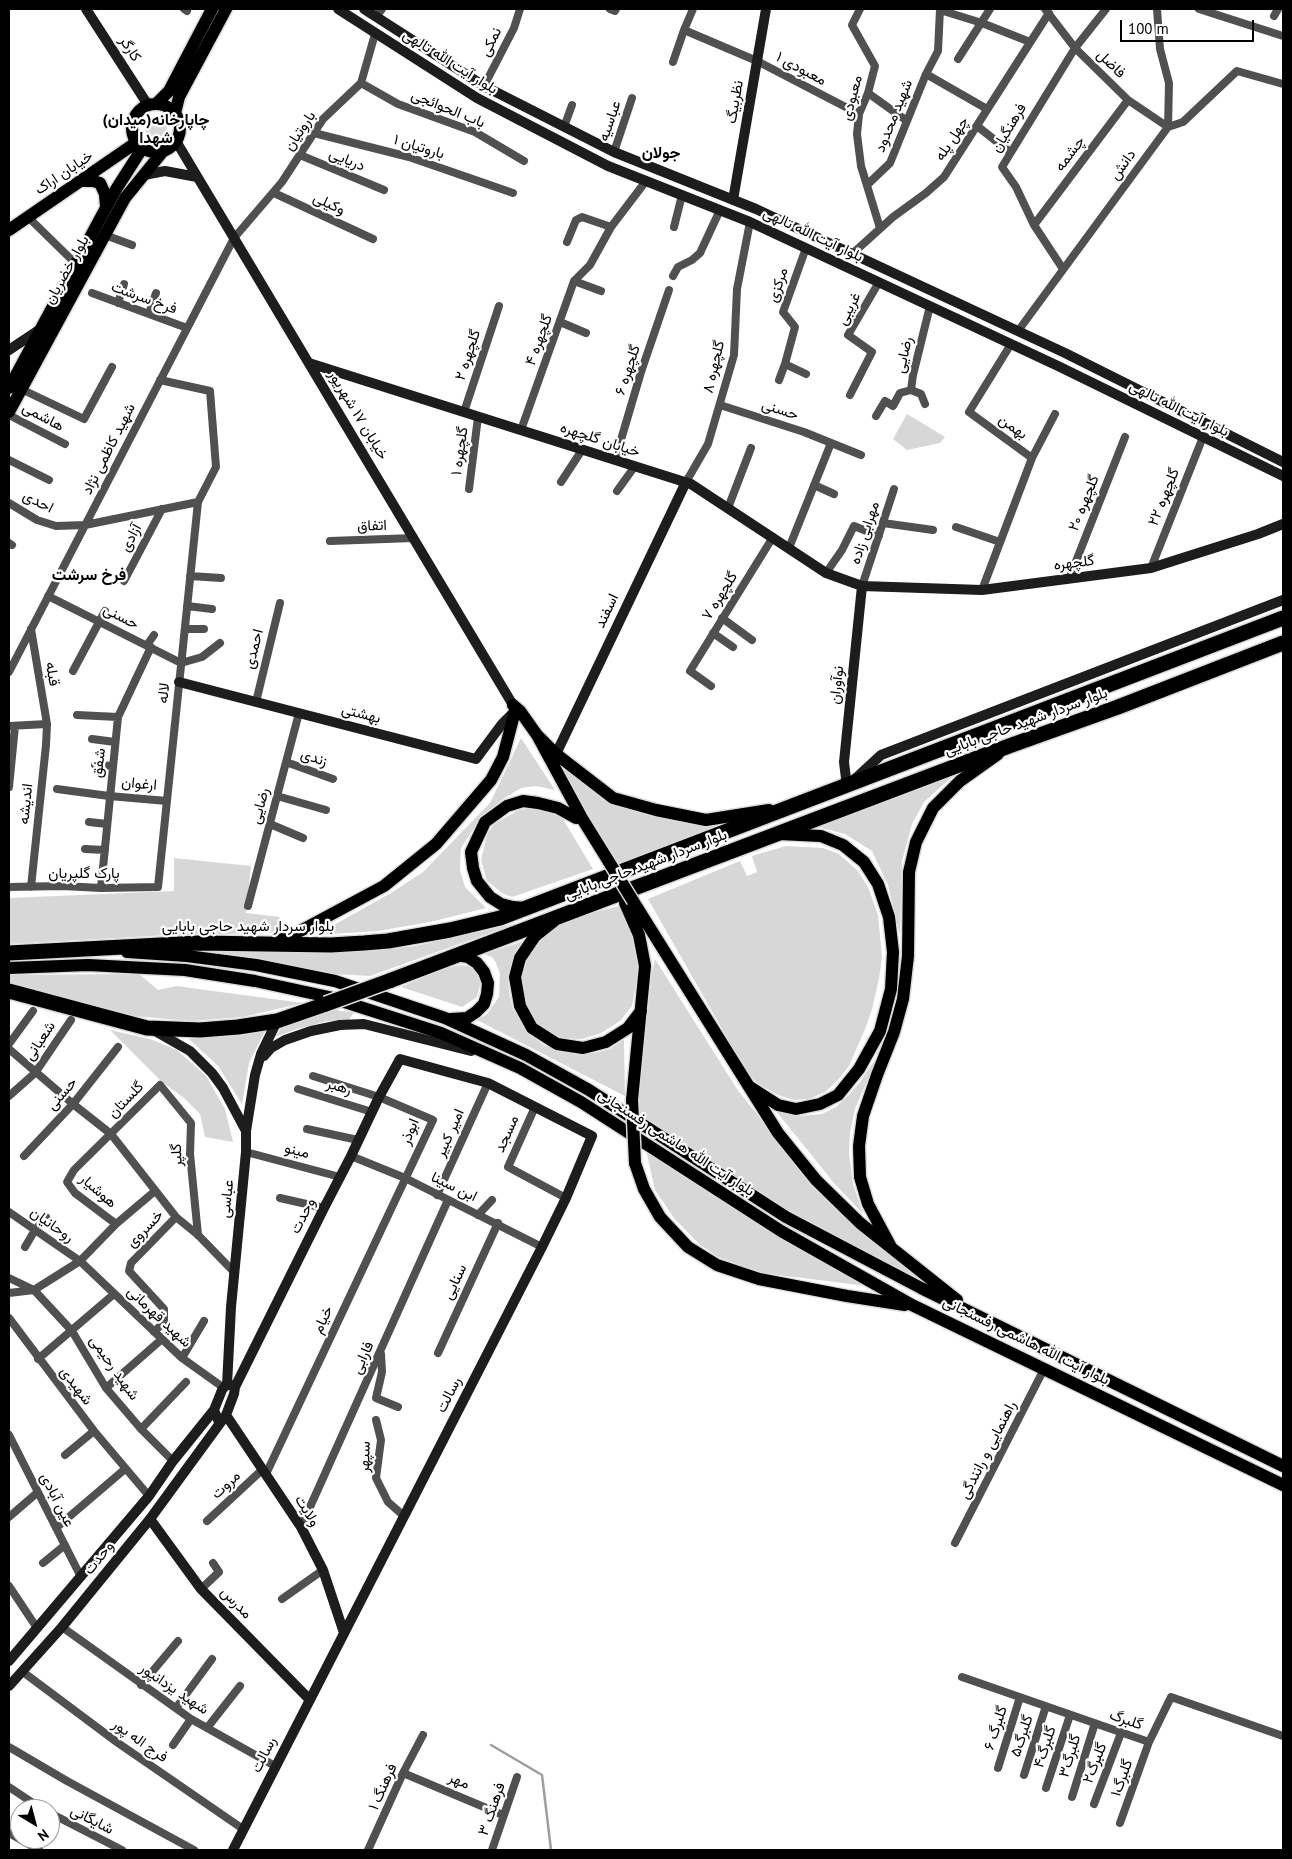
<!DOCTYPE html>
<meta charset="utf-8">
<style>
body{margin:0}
#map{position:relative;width:1292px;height:1859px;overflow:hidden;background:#fff;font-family:"PT Sans",sans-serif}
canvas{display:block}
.frame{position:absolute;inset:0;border:10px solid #000;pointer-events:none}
.north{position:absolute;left:10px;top:1799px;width:50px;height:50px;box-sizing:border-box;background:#fff;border:1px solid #999;border-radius:50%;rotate:143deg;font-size:14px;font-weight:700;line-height:20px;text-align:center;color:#000}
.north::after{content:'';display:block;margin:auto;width:18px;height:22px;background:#000;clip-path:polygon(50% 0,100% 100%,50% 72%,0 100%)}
.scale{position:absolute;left:1120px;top:20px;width:134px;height:22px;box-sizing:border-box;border:2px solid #000;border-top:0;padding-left:6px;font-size:15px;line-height:18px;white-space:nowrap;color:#000;-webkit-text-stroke:4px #fff;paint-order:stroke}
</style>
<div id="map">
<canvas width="1292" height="1859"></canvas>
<div class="frame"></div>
<div class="north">N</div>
<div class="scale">100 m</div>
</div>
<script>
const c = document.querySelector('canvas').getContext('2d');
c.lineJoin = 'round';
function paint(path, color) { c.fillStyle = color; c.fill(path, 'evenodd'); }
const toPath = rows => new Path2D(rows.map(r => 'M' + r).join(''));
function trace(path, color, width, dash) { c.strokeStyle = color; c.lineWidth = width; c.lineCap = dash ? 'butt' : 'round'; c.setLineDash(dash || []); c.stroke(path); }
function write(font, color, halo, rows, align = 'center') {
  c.font = font + ' "PT Sans",Vazirmatn,sans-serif'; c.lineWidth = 4.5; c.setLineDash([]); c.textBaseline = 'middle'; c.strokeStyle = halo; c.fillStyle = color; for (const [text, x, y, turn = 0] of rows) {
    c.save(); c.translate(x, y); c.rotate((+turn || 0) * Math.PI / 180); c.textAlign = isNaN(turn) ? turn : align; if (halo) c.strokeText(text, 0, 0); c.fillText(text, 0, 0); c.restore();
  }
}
paint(toPath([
 '145 128a11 11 0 1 1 22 0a11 11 0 1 1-22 0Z',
 [907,414,927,426,945,437,940,443,907,450,893,439],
 [521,738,555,790,536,786,521,788,503,799,479,820,461,848,460,870,465,887,486,908,430,922,378,931,316,935,391,893,423,872,490,803],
 [549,752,607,795,693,820,790,804,617,873],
 [953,776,924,802,912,824,902,861,900,935,888,885,872,851,845,834,818,827],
 [532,807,558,811,593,869,512,897,502,893,487,881,481,860,487,835,494,824,517,811],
 [786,846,823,848,839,854,858,871,868,887,878,915,882,957,879,979,872,1009,866,1027,849,1066,838,1080,825,1092,809,1099,794,1100,778,1095,757,1083,746,1071,648,899,740,861,747,876,757,872,752,856],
 [174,858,251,866,246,913,280,917,275,933,169,935,9,944,9,898,174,891],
 [619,906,641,957,632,1006,620,1021,601,1033,582,1039,559,1038,536,1025,525,1006,521,978,525,962,539,940,565,920],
 [515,924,370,976,332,974,241,956,156,947,369,951,415,946],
 [524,941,513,957,508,977,509,992,513,1009,522,1024,531,1036,545,1046,562,1051,579,1054,595,1053,610,1049,624,1039,625,1096,477,1020,487,1014,499,997,500,974,496,963,492,957,484,954],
 [655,959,737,1089,812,1184,951,1298,787,1216,634,1118,643,1011],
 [460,965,468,966,475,970,481,981,477,997,462,1007,401,987,443,969],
 [139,974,158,990,176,986,303,1003,243,1017,191,1021,133,1016,9,984,9,975],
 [331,1008,341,1011,354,1012,349,1020,328,1021,297,1029,275,1037,285,1023],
 [266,1029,249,1063,242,1104,218,1066,189,1039],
 [110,1030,150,1039,177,1050,206,1076,225,1109,233,1142,205,1137,200,1114,184,1098,161,1081],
 [878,1055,855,1109,850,1133,849,1154,853,1184,863,1214,834,1183,776,1111,798,1116,822,1114,836,1107,848,1096,860,1082],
 [646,1150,778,1237,867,1286,762,1273,718,1257,698,1243,674,1218,655,1190]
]), '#d7d7d7');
trace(toPath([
 [491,1745,542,1775,551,1850]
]), '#9e9e9e', 2.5);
const primary = toPath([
 [156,104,169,91,212,9],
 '132 128a24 24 0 1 1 48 0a24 24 0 1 1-48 0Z',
 [175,113,179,97,226,9],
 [81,181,93,181,100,183,105,194,106,207],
 [9,230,137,142],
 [9,388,115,191,143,147],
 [9,412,125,198,164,150],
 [513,705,520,711,537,735,583,820,609,862],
 [537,735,556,754,613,798,656,810,706,820,769,810],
 [633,901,778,1133,816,1180,860,1223,957,1300],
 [625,903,639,935,645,966,632,1100],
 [526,908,513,907,501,904,490,897,477,881,473,868,471,852,485,822,507,806,523,801,538,803,558,808,576,818],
 [554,921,535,936,520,958,515,977,520,1006,532,1028,557,1044,583,1048,606,1042,628,1028,641,1011],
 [273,943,302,930,384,886,436,844,491,780,503,757,515,711],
 [127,952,187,956,256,965,335,981,445,1018,526,1055,589,1090,786,1217,921,1288,1283,1466],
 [9,968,88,965,185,970,255,981,329,997,441,1033,520,1068,581,1102,781,1231,912,1305,1283,1485],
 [451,1019,467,1018,476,1012,484,1004,487,994,488,983,484,972,477,963,468,957,457,955],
 [750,1087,778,1105,796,1109,820,1104,838,1095,859,1069,880,1031,891,989,893,952,889,917,878,884,864,862,843,845,821,836,779,834],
 [635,1163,644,1189,660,1217,688,1247,717,1265,759,1279,847,1296,905,1305],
 [891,1247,868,1204,860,1177,859,1146,863,1116,877,1075,894,1032,903,999,908,956,909,872,916,842,933,808,960,781,998,754]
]);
const highway = toPath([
 [9,953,199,943,331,945,364,943,388,941,450,930,500,918,1283,618],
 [389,981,1009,746,1118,707,1283,643],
 [9,991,147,1028,200,1030,238,1027,277,1021,326,1004]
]);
trace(primary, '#dbdbdb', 15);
trace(highway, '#dbdbdb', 18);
trace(toPath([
 [184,9,187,11],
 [610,9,615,11,616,9],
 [693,9,684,30,757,61,859,114],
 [860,9,852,25,875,66,868,93,859,114,857,134,861,166,880,228],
 [1045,9,1075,48,1128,100,1168,127],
 [1157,9,1160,49,1169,83,1168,127],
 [1199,9,1283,36],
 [940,10,982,23,1030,42],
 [1274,16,1278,9],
 [376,17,382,9],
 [958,59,990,9],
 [673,62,684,30],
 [926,74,987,109],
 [361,83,398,104,475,132,524,161],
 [484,86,514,28,520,9],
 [868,93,907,121],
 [977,126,1010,152],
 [564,127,572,105],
 [314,133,409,157,513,193],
 [614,152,632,98],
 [300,155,384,190],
 [867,185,890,163,926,74,938,51,940,9],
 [274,193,373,239],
 [28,217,76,264],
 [1034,225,1128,100],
 [674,227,682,195],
 [105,235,132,245],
 [567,242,576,220,582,217,611,227],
 [806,248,783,312,795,327,785,364,806,374],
 [852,254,893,217,926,193,944,177,1049,13],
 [1063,269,1034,225,1016,187,1002,167,1075,48,1106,9],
 [673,276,678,267,692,260,700,253,720,210],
 [574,281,601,291],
 [92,293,187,328],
 [118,303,124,284],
 [149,314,156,293],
 [560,322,586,333],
 [1018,331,1168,127,1183,122,1237,71,1283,84],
 [1011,344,969,412,1032,458],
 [779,380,785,364],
 [21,389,84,419,112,367],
 [850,395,872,352,848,335,879,282],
 [925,404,921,394,911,390,913,375,930,306],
 [720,405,804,432,861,455],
 [464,412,499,306],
 [9,415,65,444],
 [876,416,885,401,893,406,900,393,911,390],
 [521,430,574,281,590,265,611,227,646,181],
 [9,460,49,480],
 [615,460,641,372,669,290],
 [561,482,582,450],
 [686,482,708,444,734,355,737,289,750,222],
 [814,485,834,494],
 [469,489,478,417],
 [617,491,635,466],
 [9,503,37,520,56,526,85,525,198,502],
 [728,508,751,448],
 [883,523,933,530],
 [956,527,1000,542],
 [330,541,414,538],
 [9,543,12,545],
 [789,548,831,443],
 [1151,568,1203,437],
 [826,573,842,550,854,526,879,536],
 [190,576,221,578],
 [1069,579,1125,437],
 [124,581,162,509],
 [862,586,894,489],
 [982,590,1032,458,1055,414],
 [48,596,181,663,202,657,220,643],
 [187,606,212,609],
 [722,618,752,640],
 [185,629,204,629],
 [713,633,733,647],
 [147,645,154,635],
 [73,671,105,611],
 [9,672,234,238,282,182,323,119,361,83,375,34],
 [711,686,690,671,773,537],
 [256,702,280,603],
 [77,715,118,717],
 [9,726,47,724],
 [92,739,115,742],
 [286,762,333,779],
 [95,765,113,766],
 [9,787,15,726],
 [57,789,109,796,167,801],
 [277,796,326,810],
 [89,822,107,824],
 [270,824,303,838],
 [85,849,105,850],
 [9,887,63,886,101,888,158,887,198,502,216,467,210,391,160,380],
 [31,887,46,745,47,724,31,629],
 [101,888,118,717,151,647],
 [248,906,299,713],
 [9,1044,33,1011],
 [9,1049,73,1104,111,1134,176,1217,198,1235,234,1272],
 [298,1089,372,1112],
 [9,1096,35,1073,71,1020],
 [535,1107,508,1167,566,1198],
 [307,1129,358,1140],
 [246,1152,340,1177],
 [24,1156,73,1104,118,1047],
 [351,1156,405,1178,542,1247],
 [437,1195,488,1083],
 [280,1198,324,1208],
 [9,1212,80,1261,182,1358,224,1388],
 [478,1215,492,1200],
 [116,1224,75,1193,67,1182,74,1170,160,1085,191,1123,190,1154,198,1235],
 [25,1247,35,1230,46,1217],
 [9,1278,34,1290,72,1331,106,1388,141,1429,173,1461],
 [9,1293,34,1290,80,1261,116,1224,155,1191],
 [9,1318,94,1431,149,1496],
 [154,1332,164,1322,164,1309,129,1271,131,1263,176,1217],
 [438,1353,498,1223],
 [381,1354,382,1372,376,1398,398,1407],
 [182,1358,204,1321],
 [38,1359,114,1294],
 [106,1388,162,1339],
 [376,1420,381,1440,376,1478,388,1502,404,1516],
 [141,1429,186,1382],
 [9,1435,81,1577],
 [65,1455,94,1431],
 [266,1474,433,1120,379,1097,313,1076],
 [9,1517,38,1492],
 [207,1521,263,1469],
 [301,1527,448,1200],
 [56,1528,125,1469],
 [955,1543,1044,1369],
 [43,1563,65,1545],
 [9,1586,37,1628],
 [201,1589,219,1572,213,1563],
 [282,1599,323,1570],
 [62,1627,191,1719,275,1766],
 [23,1672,118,1743,243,1829],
 [962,1677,1149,1742],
 [141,1685,178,1641],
 [176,1708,212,1659],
 [207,1728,240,1686],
 [173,1745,191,1719],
 [9,1747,67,1781,194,1850],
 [998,1768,1020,1697],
 [403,1773,503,1815],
 [1024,1775,1046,1706],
 [9,1787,42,1809],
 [1046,1788,1070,1715],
 [1072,1797,1095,1723],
 [1094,1804,1121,1733],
 [50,1813,122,1850],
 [1120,1823,1149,1742,1171,1697,1283,1736],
 [9,1833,39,1850],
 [368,1850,403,1773,423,1735],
 [492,1850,517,1777]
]), '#505050', 8);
trace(toPath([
 [86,9,148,105],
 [338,9,477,98,608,166,750,222,1058,366,1283,476],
 [364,9,484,86,614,152,756,209,1065,353,1283,462],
 [176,141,513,705],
 [144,175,165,171,197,177],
 [733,200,766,9],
 [9,350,39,330],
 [309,363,691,484,826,573,862,586,982,590,1151,568,1258,534,1283,524],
 [179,682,476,759,502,724,515,711],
 [556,754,686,482],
 [855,779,881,755,1283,600],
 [847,787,844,762,862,586],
 [155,1031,190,1051,212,1073,223,1088,246,1131],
 [264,1056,271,1048,285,1040,311,1031,340,1025,364,1024,471,1051],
 [227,1385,231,1307,246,1152,246,1131,255,1075,261,1054,277,1021],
 [226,1415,301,1527,323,1570,344,1633],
 [150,1519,201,1589,310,1700],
 [9,1661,149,1496,173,1461,214,1410],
 [9,1686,62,1627,150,1519,226,1415,234,1394,235,1387,232,1385,226,1385,222,1390,214,1410,218,1420,222,1419],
 [233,1850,542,1247,566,1198,592,1136,488,1083,400,1059,379,1097,351,1156,324,1208,235,1387]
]), '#1d1d1d', 10);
trace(primary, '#000', 12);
trace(highway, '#000', 15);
const primaryBridge = toPath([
 [609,862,633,901],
 [632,1100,635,1163]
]);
const highwayBridge = toPath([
 [326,1004,389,981]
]);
trace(primaryBridge, '#dbdbdb', 15, []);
trace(highwayBridge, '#dbdbdb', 18, []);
trace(primaryBridge, '#000', 12);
trace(highwayBridge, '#000', 15);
write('15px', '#000', '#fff', [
 ["نمکی",491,42,-63],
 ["کارگر",130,49,57],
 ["بلوار آیت الله تالهی",450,62,32],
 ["فاضل",1111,64,44],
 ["معبودی ۱",801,69,28],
 ["معبودی",852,98,-75],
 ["نظربیگ",735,102,-80],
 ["باب الحوائجی",448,109,22],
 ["شهید محدود",894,116,-68],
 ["عباسیه",610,121,-71],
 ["فرهنگیان",1009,128,-59],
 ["باروتیان",300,131,-56],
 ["چهل پله",952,139,-57],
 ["۱ باروتیان",419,147,17],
 ["چشمه",1070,154,-53],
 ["دریایی",347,160,22],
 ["دانش",1123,165,-54],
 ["خیابان اراک",64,173,-34],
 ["وکیلی",329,204,25],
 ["بلوار آیت الله تالهی",813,235,25],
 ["بلوار خضریان",67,270,-61],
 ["مرکزی",778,285,-71],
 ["فرخ سرشت",144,298,20],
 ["غریبی",849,309,-63],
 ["گلچهره ۴",539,340,-70],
 ["گلچهره ۲",468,355,-72],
 ["رضایی",904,355,-77],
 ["گلچهره ۸",714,367,-77],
 ["گلچهره ۶",628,370,-72],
 ["بلوار آیت الله تالهی",1179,409,26],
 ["حسنی",780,410,18],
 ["خیابان ۱۷ شهریور",358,415,59],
 ["هاشمی",43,417,28],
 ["بهمن",1013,427,36],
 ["خیابان گلچهره",600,440,18],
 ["شهید کاظمی نژاد",109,449,-63],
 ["گلچهره ۱",460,451,-82],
 ["گلچهره ۲۲",1164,497,-68],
 ["احدی",38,502,27],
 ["گلچهره ۲۰",1084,503,-68],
 ["اتفاق",372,526,-2],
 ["مهرابی زاده",865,533,-72],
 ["آزادی",131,538,-62],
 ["گلچهره",1074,563,-7],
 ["گلچهره ۷",720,596,-58],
 ["اسفند",607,611,-65],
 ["حسنی",121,617,27],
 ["احمدی",254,649,-76],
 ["قبله",52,674,80],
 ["نوآوران",837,685,-84],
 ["لاله",164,693,-84],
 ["بهشتی",361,714,14],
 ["بلوار سردار شهید حاجی بابایی",1026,722,-20],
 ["زندی",314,758,19],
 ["شفق",99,763,-83],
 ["ارغوان",139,784,5],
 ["اندیشه",26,804,-84],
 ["رضایی",260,806,-75],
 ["بلوار سردار شهید حاجی بابایی",646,865,-21],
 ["پارک گلپریان",84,874],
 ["بلوار سردار شهید حاجی بابایی",248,927],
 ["شعبانی",40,1041,-56],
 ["رهبر",339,1087,17],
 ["حسنی",62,1094,-49],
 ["گلستان",126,1100,-46],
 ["ابوذر",410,1132,-68],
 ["امیر کبیر",450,1133,-66],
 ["مسجد",507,1134,-66],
 ["بلوار آیت الله هاشمی رفسنجانی",676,1143,33],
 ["مینو",297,1151,15],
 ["گلپر",177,1155,-92],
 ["ابن سینا",454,1187,26],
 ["هوشیار",98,1191,41],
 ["عباسی",227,1199,-84],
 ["وحدت",303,1216,-63],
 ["روحانیان",52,1225,35],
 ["خسروی",145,1229,-46],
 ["سنایی",455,1282,-65],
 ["شهید قهرمانی",159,1317,43],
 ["خیام",323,1320,-65],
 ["بلوار آیت الله هاشمی رفسنجانی",1026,1341,26],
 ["فارابی",363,1358,-66],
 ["شهید رحیمی",114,1368,55],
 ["شهیدی",76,1386,53],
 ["رسالت",449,1395,-63],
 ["راهنمایی و رانندگی",988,1450,-63],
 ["سپهر",365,1457,-88],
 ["مروت",226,1485,-43],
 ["عین آبادی",57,1500,63],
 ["ولایت",307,1511,58],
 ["وحدت",99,1558,-51],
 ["مدرس",236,1603,46],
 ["شهید یزدانپور",174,1689,34],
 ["گلبرگ",1126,1720,19],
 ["گلبرگ ۶",996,1728,-72],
 ["گلبرگ۵",1022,1736,-72],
 ["فرج اله پور",140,1741,35],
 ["گلبرگ۴",1045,1747,-72],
 ["رسالت",264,1755,-63],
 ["گلبرگ۳",1070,1756,-73],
 ["گلبرگ۲",1095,1763,-69],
 ["گلبرگ۱",1122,1778,-70],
 ["مهر",459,1781,23],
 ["فرهنگ ۱",383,1787,-66],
 ["فرهنگ ۳",492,1809,-71],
 ["شایگانی",92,1820,27]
]);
write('bold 16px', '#000', '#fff', [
 ["(چاپارخانه(میدان",156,120],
 ["شهدا",156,138],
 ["جولان",661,153],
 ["فرخ سرشت",89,575]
]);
</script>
